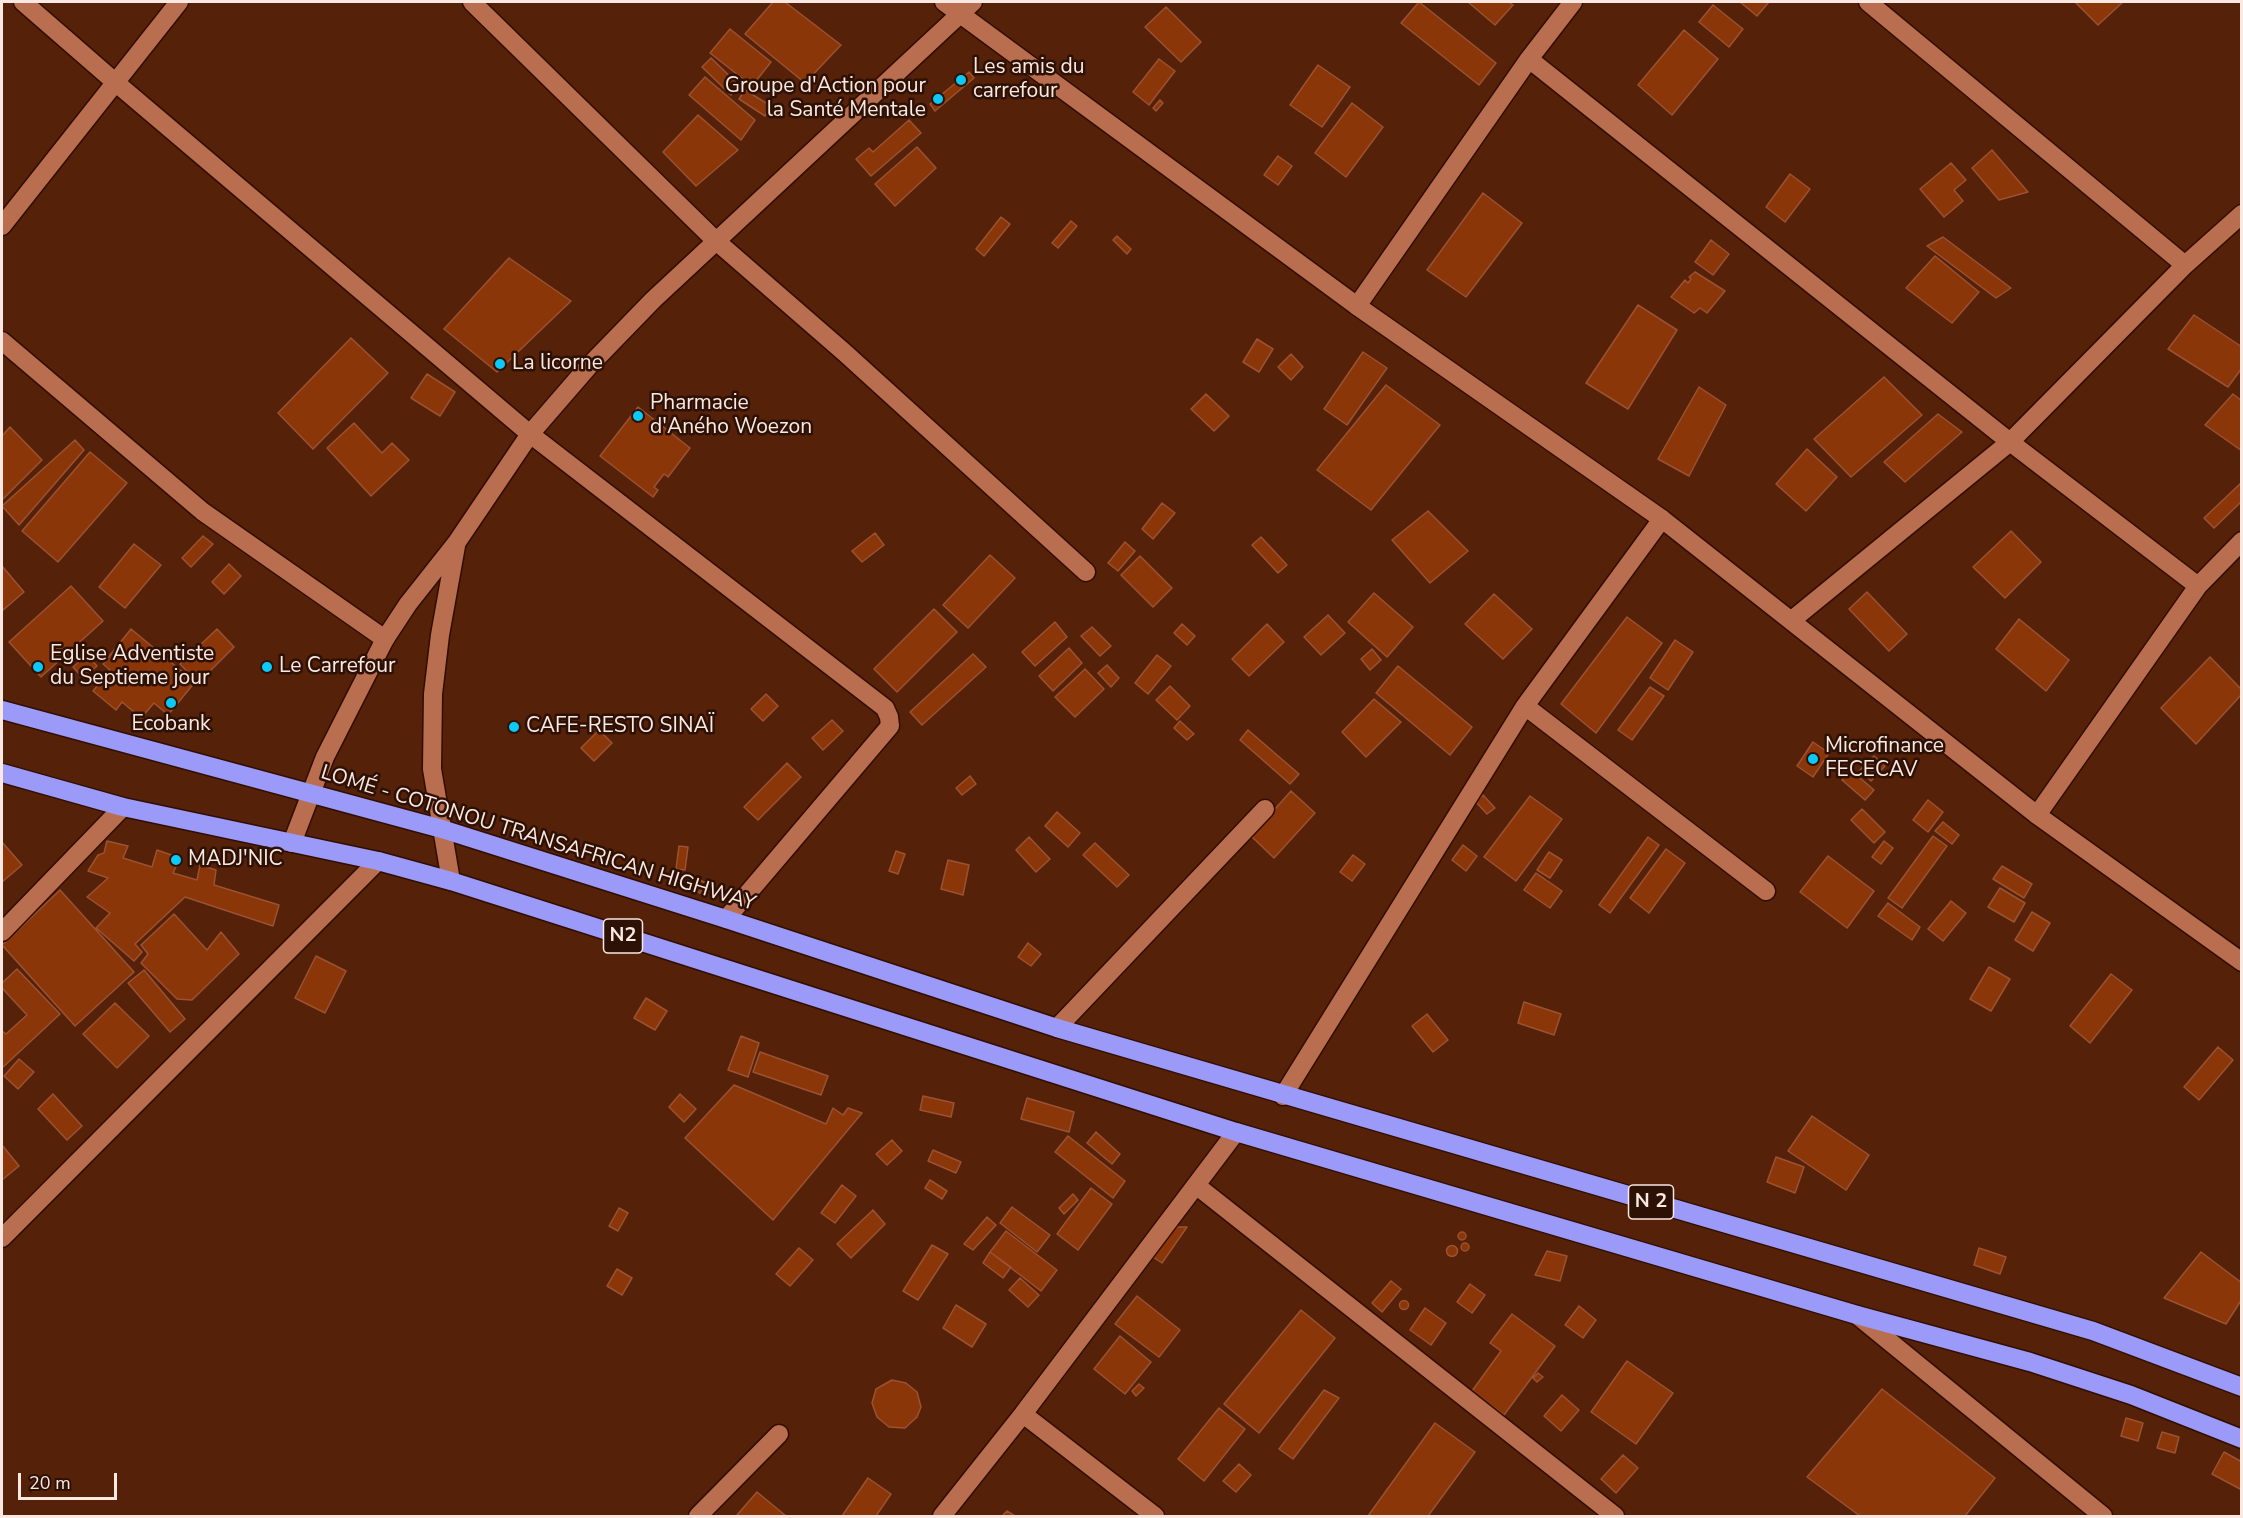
<!DOCTYPE html>
<meta charset="utf-8">
<style>
body{margin:0}
#map{position:relative;width:2243px;height:1518px;overflow:hidden;background:#552109;font-family:"Nunito Sans",sans-serif}
canvas{display:block}
.frame{position:absolute;inset:0;border:3px solid #fae8e2;pointer-events:none}
.scale{position:absolute;left:18px;top:1473px;width:99px;height:27px;box-sizing:border-box;border:3px solid #fae8e2;border-top:0;padding-left:8px;font-size:18px;line-height:21px;white-space:nowrap;color:#fae8e2;-webkit-text-stroke:4px #2e1105;paint-order:stroke}
</style>
<div id="map">
<canvas width="2243" height="1518"></canvas>
<div class="frame"></div>
<div class="scale">20 m</div>
</div>
<script>
const c = document.querySelector('canvas').getContext('2d');
c.lineJoin = 'round';
function paint(path, color) { c.fillStyle = color; c.fill(path, 'evenodd'); }
const toPath = rows => new Path2D(rows.map(r => 'M' + r).join(''));
function trace(path, color, width, dash) { c.strokeStyle = color; c.lineWidth = width; c.lineCap = dash ? 'butt' : 'round'; c.setLineDash(dash || []); c.stroke(path); }
function write(font, color, halo, rows, align = 'center') {
  c.font = font + ' "Nunito Sans",sans-serif'; c.lineWidth = 5; c.setLineDash([]); c.textBaseline = 'middle'; c.strokeStyle = halo; c.fillStyle = color; for (const [text, x, y, turn = 0] of rows) {
    c.save(); c.translate(x, y); c.rotate((+turn || 0) * Math.PI / 180); c.textAlign = isNaN(turn) ? turn : align; if (halo) c.strokeText(text, 0, 0); c.fillText(text, 0, 0); c.restore();
  }
}
const building = toPath([
 [773,2,785,2,841,45,805,83,745,34,773,2],
 [1419,2,1496,63,1479,85,1401,23,1419,2],
 [1468,2,1509,2,1513,5,1495,25,1468,2],
 [1740,2,1769,2,1757,16,1740,2],
 [2075,2,2123,2,2098,25,2075,2],
 [1713,5,1743,29,1729,47,1699,22,1713,5],
 [1166,7,1201,42,1181,62,1145,27,1166,7],
 [730,29,771,62,752,86,710,53,730,29],
 [1684,30,1718,59,1672,115,1638,85,1684,30],
 [711,58,740,86,731,95,702,67,711,58],
 [1159,59,1175,71,1149,105,1133,92,1159,59],
 [1318,65,1350,87,1322,127,1290,105,1318,65],
 [969,72,974,78,935,111,930,104,969,72],
 [705,77,755,120,741,140,689,95,705,77],
 [745,90,771,106,765,116,739,99,745,90],
 [1160,100,1163,103,1156,111,1153,108,1160,100],
 [1352,103,1383,127,1346,177,1315,153,1352,103],
 [698,115,738,150,696,186,663,152,698,115],
 [909,120,921,133,871,176,856,159,869,148,873,152,909,120],
 [917,147,936,168,895,206,875,184,917,147],
 [1992,150,2028,192,1999,200,1972,168,1992,150],
 [1278,156,1292,166,1278,185,1264,175,1278,156],
 [1951,163,1966,180,1954,190,1963,201,1944,217,1920,189,1951,163],
 [1790,174,1810,189,1785,222,1766,207,1790,174],
 [1483,193,1522,223,1466,297,1427,270,1483,193],
 [1001,217,1010,224,984,256,976,249,1001,217],
 [1071,221,1077,226,1058,248,1052,243,1071,221],
 [1117,236,1131,249,1127,254,1113,240,1117,236],
 [1943,237,2011,288,1996,298,1927,246,1943,237],
 [1711,240,1729,254,1713,275,1695,262,1711,240],
 [1935,256,1979,292,1952,323,1906,288,1935,256],
 [509,258,571,301,497,372,444,329,509,258],
 [1695,272,1725,291,1707,313,1700,308,1694,313,1671,297,1685,280,1688,283,1691,279,1689,277,1695,272],
 [1638,305,1677,330,1628,409,1586,383,1638,305],
 [2194,315,2242,347,2242,368,2228,387,2168,349,2194,315],
 [351,338,388,373,313,449,278,413,351,338],
 [1257,339,1273,349,1259,372,1243,362,1257,339],
 [1363,352,1387,368,1347,425,1324,409,1363,352],
 [1291,354,1303,367,1291,380,1278,367,1291,354],
 [427,374,455,392,440,416,411,398,427,374],
 [1884,377,1922,415,1851,477,1814,439,1884,377],
 [1386,385,1440,425,1371,510,1317,470,1386,385],
 [1699,387,1726,405,1689,476,1658,459,1699,387],
 [1206,394,1229,416,1214,431,1191,409,1206,394],
 [2233,394,2242,401,2242,451,2205,425,2233,394],
 [638,407,690,448,668,477,664,474,654,487,658,490,653,497,600,456,638,407],
 [1938,414,1962,432,1905,482,1884,462,1938,414],
 [354,423,382,453,392,443,409,460,371,496,327,448,354,423],
 [10,427,42,460,2,500,2,436,10,427],
 [75,440,84,450,19,525,2,506,75,440],
 [1807,449,1837,477,1806,511,1776,484,1807,449],
 [90,452,127,483,58,562,22,531,90,452],
 [2242,482,2242,501,2214,528,2204,518,2242,482],
 [1162,503,1175,513,1153,539,1142,529,1162,503],
 [1428,511,1468,551,1430,583,1392,540,1428,511],
 [2011,531,2041,562,2005,598,1973,567,2011,531],
 [875,533,884,545,862,562,852,551,875,533],
 [203,536,213,544,191,567,182,558,203,536],
 [1261,537,1287,565,1278,573,1252,545,1261,537],
 [1125,542,1135,551,1118,571,1108,563,1125,542],
 [134,544,161,565,125,608,99,587,134,544],
 [990,555,1015,578,968,628,943,605,990,555],
 [1140,556,1172,588,1153,607,1121,575,1140,556],
 [229,564,241,576,224,594,212,582,229,564],
 [2,566,24,592,2,611,2,566],
 [71,586,103,621,41,677,9,642,71,586],
 [1867,592,1907,634,1889,651,1849,609,1867,592],
 [1374,593,1413,627,1387,657,1348,622,1374,593],
 [1494,594,1532,629,1503,659,1465,624,1494,594],
 [934,609,957,632,897,692,874,669,934,609],
 [1328,615,1345,633,1321,655,1304,637,1328,615],
 [1627,617,1662,643,1596,733,1561,704,1627,617],
 [2019,619,2069,660,2046,691,1996,649,2019,619],
 [1055,622,1067,637,1035,666,1022,652,1055,622],
 [1182,624,1195,636,1187,645,1174,633,1182,624],
 [1267,624,1284,642,1249,676,1232,659,1267,624],
 [1092,627,1111,646,1100,656,1081,636,1092,627],
 [131,629,195,682,168,715,154,703,141,718,122,702,116,710,93,691,110,670,103,664,131,629],
 [217,629,234,647,198,683,180,664,217,629],
 [1675,640,1693,652,1668,690,1650,678,1675,640],
 [1069,648,1082,663,1053,691,1039,676,1069,648],
 [1372,649,1381,660,1370,670,1361,659,1372,649],
 [973,654,986,667,922,725,910,712,973,654],
 [87,655,97,666,83,678,73,667,87,655],
 [1157,655,1171,666,1148,694,1135,683,1157,655],
 [2210,657,2242,690,2242,694,2196,744,2161,708,2210,657],
 [1107,665,1119,678,1111,687,1098,673,1107,665],
 [1398,666,1472,727,1450,755,1376,693,1398,666],
 [1085,669,1104,689,1075,717,1055,697,1085,669],
 [1170,686,1190,706,1177,720,1156,700,1170,686],
 [1650,687,1664,696,1632,740,1618,730,1650,687],
 [766,694,778,706,763,721,751,709,766,694],
 [1374,699,1401,722,1366,757,1342,732,1374,699],
 [832,720,843,731,823,750,812,738,832,720],
 [1180,721,1194,734,1187,740,1174,728,1180,721],
 [599,730,612,743,594,761,581,748,599,730],
 [1248,730,1299,774,1290,784,1240,740,1248,730],
 [1813,742,1829,753,1813,777,1797,766,1813,742],
 [1874,756,1885,766,1871,781,1860,770,1874,756],
 [787,763,801,777,758,820,744,807,787,763],
 [1851,770,1874,790,1865,800,1842,780,1851,770],
 [970,776,976,784,962,795,956,788,970,776],
 [1291,791,1315,813,1274,858,1251,836,1291,791],
 [1483,795,1495,808,1487,814,1475,801,1483,795],
 [1530,796,1562,819,1516,881,1484,857,1530,796],
 [1928,800,1943,812,1928,832,1913,820,1928,800],
 [1862,809,1885,832,1874,843,1851,820,1862,809],
 [1057,812,1080,833,1068,847,1045,826,1057,812],
 [1943,822,1959,835,1952,844,1935,831,1943,822],
 [1933,836,1947,846,1902,908,1888,898,1933,836],
 [1029,837,1050,859,1036,872,1016,850,1029,837],
 [1648,837,1659,845,1610,913,1599,905,1648,837],
 [107,841,128,846,123,858,152,867,157,850,180,858,173,873,197,880,200,865,216,870,214,885,279,905,273,926,185,897,135,944,142,952,134,961,96,928,110,913,87,897,108,878,88,871,98,855,104,853,107,841],
 [1884,841,1893,848,1881,864,1872,857,1884,841],
 [2,842,22,865,2,882,2,842],
 [1095,843,1129,875,1117,887,1083,855,1095,843],
 [1463,845,1477,856,1466,871,1452,860,1463,845],
 [679,846,688,847,685,870,676,869,679,846],
 [1666,849,1685,863,1649,913,1630,898,1666,849],
 [896,851,905,854,898,874,889,871,896,851],
 [1549,852,1562,860,1550,878,1537,870,1549,852],
 [1353,855,1365,864,1352,881,1340,872,1353,855],
 [1828,856,1874,891,1847,928,1800,892,1828,856],
 [948,860,969,865,963,895,941,889,948,860],
 [2002,866,2032,884,2024,898,1993,879,2002,866],
 [1536,873,1562,891,1550,908,1524,890,1536,873],
 [698,879,706,883,700,893,692,889,698,879],
 [2000,888,2025,903,2014,922,1988,907,2000,888],
 [60,890,134,972,75,1026,2,945,60,890],
 [1951,901,1966,913,1943,941,1928,929,1951,901],
 [1888,903,1920,927,1912,940,1878,916,1888,903],
 [2032,912,2050,923,2033,951,2015,940,2032,912],
 [174,914,207,950,221,932,239,954,192,1000,177,999,141,963,148,954,141,945,174,914],
 [1028,943,1041,954,1031,966,1018,957,1028,943],
 [316,956,346,971,325,1013,295,998,316,956],
 [1989,967,2010,979,1991,1011,1970,999,1989,967],
 [17,969,60,1014,2,1068,2,1031,6,1034,27,1015,2,988,2,983,17,969],
 [144,970,185,1019,170,1032,128,983,144,970],
 [2111,974,2132,990,2090,1043,2070,1026,2111,974],
 [646,998,667,1011,655,1030,634,1018,646,998],
 [1524,1002,1561,1014,1554,1035,1518,1023,1524,1002],
 [115,1003,149,1036,117,1068,83,1034,115,1003],
 [1427,1014,1448,1040,1433,1052,1412,1026,1427,1014],
 [741,1036,759,1043,748,1077,728,1070,741,1036],
 [2218,1047,2233,1060,2199,1100,2184,1087,2218,1047],
 [760,1052,828,1076,821,1095,753,1072,760,1052],
 [19,1059,34,1072,18,1089,4,1076,19,1059],
 [734,1085,826,1124,833,1108,843,1115,848,1108,862,1113,773,1220,685,1138,734,1085],
 [53,1094,82,1126,67,1140,38,1109,53,1094],
 [680,1094,696,1109,684,1122,669,1107,680,1094],
 [923,1096,954,1103,951,1117,920,1110,923,1096],
 [1027,1098,1074,1112,1069,1132,1021,1119,1027,1098],
 [1812,1116,1869,1155,1846,1190,1788,1151,1812,1116],
 [1096,1132,1120,1154,1112,1164,1087,1143,1096,1132],
 [1068,1136,1125,1181,1113,1198,1055,1152,1068,1136],
 [892,1140,902,1151,887,1165,876,1154,892,1140],
 [2,1145,19,1166,2,1180,2,1145],
 [933,1150,961,1162,956,1173,928,1161,933,1150],
 [1776,1157,1804,1167,1795,1193,1767,1182,1776,1157],
 [930,1180,947,1191,942,1199,925,1188,930,1180],
 [842,1185,856,1196,835,1223,821,1213,842,1185],
 [1091,1188,1112,1204,1078,1250,1057,1234,1091,1188],
 [1073,1194,1078,1200,1064,1214,1059,1208,1073,1194],
 [1012,1207,1050,1235,1037,1252,1000,1223,1012,1207],
 [619,1208,628,1213,618,1231,609,1226,619,1208],
 [873,1210,885,1224,851,1258,837,1244,873,1210],
 [987,1217,996,1225,973,1250,964,1244,987,1217],
 [1166,1227,1187,1227,1162,1263,1147,1253,1166,1227],
 [1006,1231,1057,1270,1041,1291,990,1252,1006,1231],
 '1458 1236a4 4 0 1 1 8 0a4 4 0 1 1-8 0Z',
 '1461 1247a4 4 0 1 1 8 0a4 4 0 1 1-8 0Z',
 [932,1245,948,1254,918,1300,903,1291,932,1245],
 '1446.5 1251a5.5 5.5 0 1 1 11 0a5.5 5.5 0 1 1-11 0Z',
 [799,1248,813,1260,790,1286,776,1274,799,1248],
 [1979,1248,2006,1257,2000,1274,1974,1265,1979,1248],
 [1547,1251,1567,1256,1560,1281,1535,1275,1547,1251],
 [990,1252,1011,1267,1003,1278,983,1263,990,1252],
 [2201,1252,2242,1283,2242,1299,2226,1324,2164,1298,2201,1252],
 [617,1269,632,1278,622,1295,607,1286,617,1269],
 [1020,1278,1039,1295,1028,1307,1009,1290,1020,1278],
 [1391,1281,1401,1289,1382,1312,1372,1303,1391,1281],
 [1470,1284,1485,1295,1472,1313,1457,1302,1470,1284],
 [1137,1296,1180,1330,1159,1357,1115,1324,1137,1296],
 '1399.5 1305a4.5 4.5 0 1 1 9 0a4.5 4.5 0 1 1-9 0Z',
 [956,1305,986,1324,972,1347,943,1328,956,1305],
 [1579,1306,1596,1320,1583,1338,1565,1325,1579,1306],
 [1425,1308,1446,1323,1431,1345,1410,1330,1425,1308],
 [1301,1310,1335,1338,1259,1433,1224,1404,1301,1310],
 [1512,1314,1555,1346,1504,1415,1472,1391,1501,1351,1490,1343,1512,1314],
 [1120,1336,1151,1362,1125,1394,1094,1369,1120,1336],
 [1627,1361,1673,1393,1636,1444,1591,1412,1627,1361],
 [1538,1373,1543,1377,1537,1382,1533,1378,1538,1373],
 [892,1380,906,1383,917,1392,921,1407,917,1417,905,1428,889,1427,877,1417,872,1403,876,1389,892,1380],
 [1139,1384,1144,1388,1136,1396,1132,1391,1139,1384],
 [1882,1389,1995,1478,1965,1516,1860,1516,1807,1477,1882,1389],
 [1324,1390,1339,1398,1293,1459,1279,1449,1324,1390],
 [1562,1395,1579,1410,1561,1431,1544,1416,1562,1395],
 [1219,1408,1245,1429,1204,1481,1178,1459,1219,1408],
 [2126,1418,2143,1423,2138,1441,2121,1436,2126,1418],
 [1435,1423,1475,1452,1428,1516,1368,1516,1435,1423],
 [2162,1432,2179,1437,2175,1453,2157,1448,2162,1432],
 [2224,1452,2242,1462,2242,1490,2212,1474,2224,1452],
 [1623,1455,1638,1468,1616,1493,1601,1479,1623,1455],
 [1239,1464,1251,1475,1236,1492,1223,1481,1239,1464],
 [868,1478,891,1494,876,1516,842,1516,868,1478],
 [757,1492,786,1516,740,1516,737,1515,757,1492],
 [1007,1511,1015,1516,1002,1516,1007,1511]
]);
paint(building, '#8b3609');
trace(building, '#9a5233', 1.5);
const street = toPath([
 [23,2,115,82,530,434,885,708,889,717,890,726,726,919],
 [472,2,715,240,845,353,1086,572],
 [1868,2,2185,265],
 [1529,59,2010,442,2198,586],
 [2,226,179,2],
 [1357,306,1529,59,1573,2],
 [2,341,202,511,385,639],
 [1792,620,2010,442,2185,265,2242,214],
 [1525,706,1766,891],
 [2037,815,2198,586,2242,541],
 [2,932,123,807],
 [1057,1028,1265,809],
 [1283,1096,1525,706,1662,519],
 [1197,1186,1615,1516],
 [2,1238,378,861],
 [1857,1315,2103,1516],
 [1023,1414,1155,1516],
 [698,1516,779,1434],
 [942,1516,1023,1414,1236,1132]
]);
const secondary = toPath([
 [944,2,1357,306,1662,519,2037,815,2242,962],
 [292,843,325,757,385,639,408,604,457,542,530,434,588,367,653,300,973,2],
 [451,881,432,769,433,694,440,635,456,546]
]);
const highway = toPath([
 [2,710,442,829,726,919,1057,1028,2093,1331,2242,1387],
 [2,773,123,807,378,861,451,881,1236,1132,1857,1315,2030,1362,2131,1395,2242,1439]
]);
trace(street, '#320e01', 21);
trace(secondary, '#320e01', 21);
trace(highway, '#320e01', 21);
trace(street, '#b96e4f', 18);
trace(secondary, '#b96e4f', 18);
trace(highway, '#9b9af8', 18);
for (const [x, y, r, color] of [
 [961,80,6,"#0bcafa"],
 [938,99,6,"#0bcafa"],
 [500,364,6,"#0bcafa"],
 [638,416,6,"#0bcafa"],
 [38,667,6,"#0bcafa"],
 [267,667,6,"#0bcafa"],
 [171,703,6,"#0bcafa"],
 [514,727,6,"#0bcafa"],
 [1813,759,6,"#0bcafa"],
 [176,860,6,"#0bcafa"]
]) { const dot = new Path2D(); dot.arc(x, y, r, 0, 2 * Math.PI); c.fillStyle = color; c.fill(dot); trace(dot, '#2e1105', 2); }
for (const [x, y, w] of [
 [623,936,39],
 [1651,1202,45]
]) { const box = new Path2D(); box.roundRect(x - w / 2, y - 17, w, 34, 4.5); c.fillStyle = '#2e1105'; c.fill(box); trace(box, '#fae8e2', 1.5); }
write('bold 20px', '#fae8e2', null, [
 ["N2",623,936],
 ["N 2",1651,1202]
]);
write('21px', '#fae8e2', '#2e1105', [
 ["Les amis du",973,68],
 ["carrefour",973,92],
 ["Groupe d'Action pour",926,87,"right"],
 ["la Santé Mentale",926,111,"right"],
 ["La licorne",512,364],
 ["Pharmacie",650,404],
 ["d'Aného Woezon",650,428],
 ["Eglise Adventiste",50,655],
 ["du Septieme jour",50,679],
 ["Le Carrefour",279,667],
 ["Ecobank",171,725,"center"],
 ["CAFE-RESTO SINAÏ",526,727],
 ["Microfinance",1825,747],
 ["FECECAV",1825,771],
 ["MADJ'NIC",188,860]
], 'left');
write('21px', '#fae8e2', '#2e1105', [
 ["LOMÉ - COTONOU TRANSAFRICAN HIGHWAY",538,839,17]
]);
</script>
